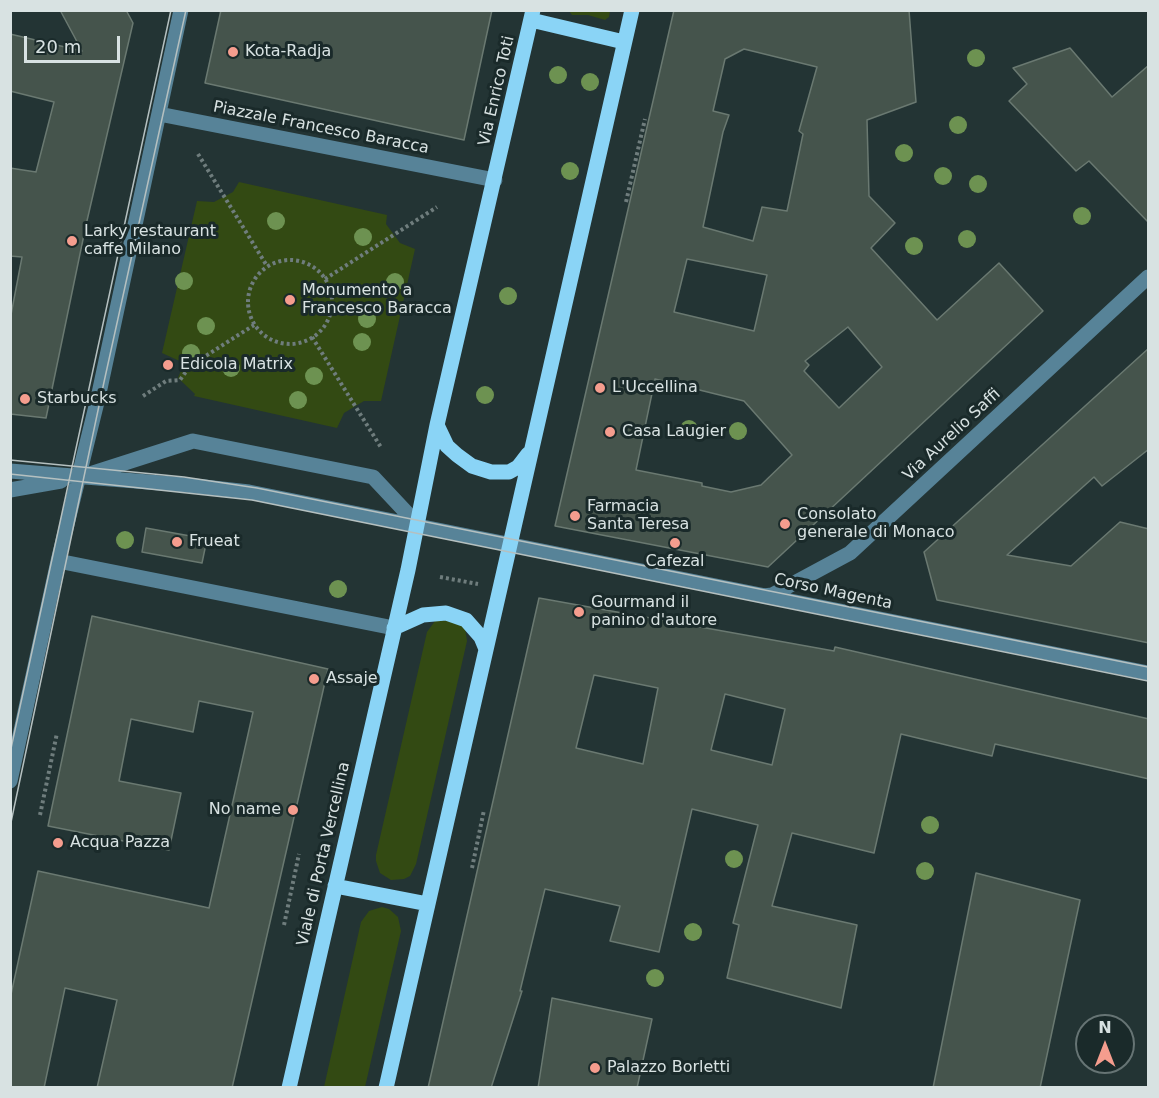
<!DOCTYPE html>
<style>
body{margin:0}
#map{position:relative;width:1159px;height:1098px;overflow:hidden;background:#233434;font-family:"DejaVu Sans",sans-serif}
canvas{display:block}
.frame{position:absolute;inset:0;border:12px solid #d8e2e2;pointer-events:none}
.north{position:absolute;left:1075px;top:1014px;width:60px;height:60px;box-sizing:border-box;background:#1a2a2a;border:2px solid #667474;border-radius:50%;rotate:0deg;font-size:16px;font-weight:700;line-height:24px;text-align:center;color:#d8e2e2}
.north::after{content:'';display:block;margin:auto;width:21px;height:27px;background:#f59d8e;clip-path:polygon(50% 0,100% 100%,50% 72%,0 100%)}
.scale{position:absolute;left:24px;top:36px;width:96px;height:27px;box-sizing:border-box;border:3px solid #d8e2e2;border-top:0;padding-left:8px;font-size:18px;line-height:21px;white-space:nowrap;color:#d8e2e2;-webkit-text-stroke:4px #1a2a2a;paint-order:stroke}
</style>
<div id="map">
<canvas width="1159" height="1098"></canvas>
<div class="frame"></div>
<div class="north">N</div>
<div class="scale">20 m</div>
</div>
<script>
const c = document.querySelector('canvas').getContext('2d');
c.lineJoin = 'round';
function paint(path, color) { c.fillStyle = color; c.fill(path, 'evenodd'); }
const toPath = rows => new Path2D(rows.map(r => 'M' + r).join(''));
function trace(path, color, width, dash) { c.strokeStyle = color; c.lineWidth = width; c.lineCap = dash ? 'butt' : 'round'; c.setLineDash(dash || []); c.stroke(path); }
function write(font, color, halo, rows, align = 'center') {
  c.font = font + ' "DejaVu Sans",sans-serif'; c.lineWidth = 6; c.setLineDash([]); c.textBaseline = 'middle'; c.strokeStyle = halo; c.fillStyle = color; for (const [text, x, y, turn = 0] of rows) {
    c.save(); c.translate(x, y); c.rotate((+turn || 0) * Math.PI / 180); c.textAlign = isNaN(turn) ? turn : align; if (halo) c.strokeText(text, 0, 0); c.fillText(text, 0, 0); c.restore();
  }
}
paint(toPath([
 [569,11,569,10,610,11,609,17,605,20,588,15,572,15],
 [239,182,387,215,386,224,400,243,415,249,381,401,364,401,344,413,337,428,194,396,195,394,178,378,184,363,162,353,197,201,214,202,233,192],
 [454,620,465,628,467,641,416,864,410,876,404,879,391,880,380,873,376,861,376,855,427,632,435,621],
 [382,907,389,909,398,917,401,931,365,1087,324,1087,361,922,369,911]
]), '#334a13');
const building = toPath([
 [60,10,126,10,133,23,86,225,46,418,10,414,10,320,22,257,10,256,10,168,36,172,54,102,10,91,10,34,82,51,60,10],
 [221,10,492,10,464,140,205,83,221,10],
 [674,10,909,10,916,102,867,120,869,196,895,223,871,248,937,320,999,263,1043,311,768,567,555,526,674,10],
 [744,49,817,67,799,131,803,134,787,211,762,207,753,241,703,227,723,132,729,115,713,111,725,59,744,49],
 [687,259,767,275,754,331,674,312,687,259],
 [848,327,882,367,839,408,804,371,809,365,805,361,848,327],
 [655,379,744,401,792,455,761,485,731,492,702,486,702,483,636,470,655,379],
 [1070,48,1112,97,1149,65,1149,223,1089,161,1076,171,1009,101,1027,84,1013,68,1070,48],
 [1149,348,1149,449,1102,486,1094,477,1007,555,1071,566,1120,522,1149,529,1149,643,937,600,924,552,1149,348],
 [146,528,207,539,202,563,142,552,146,528],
 [539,598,834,651,835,647,1149,719,1149,779,995,744,992,756,901,734,874,853,792,833,772,906,857,925,841,1008,727,978,739,925,733,923,758,825,692,809,659,952,610,941,620,906,545,889,520,991,522,991,491,1088,428,1088,539,598],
 [594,675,658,688,643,764,576,748,594,675],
 [725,694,785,709,772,765,711,750,725,694],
 [92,616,328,669,232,1088,97,1088,117,1000,65,988,44,1088,10,1088,10,999,38,871,209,908,253,712,199,701,193,732,131,719,119,781,181,793,169,850,48,826,92,616],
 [976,873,1080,900,1040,1088,933,1088,976,873],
 [552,998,652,1019,637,1088,538,1088,552,998]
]);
paint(building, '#45544c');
trace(building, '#6a7971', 1.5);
trace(toPath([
 [198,154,267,266],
 [626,202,645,119],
 '248 302a42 42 0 1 1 84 0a42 42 0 1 1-84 0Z',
 [325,279,437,207],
 [312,337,382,449],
 [143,396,166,381,180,380,190,366,254,325],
 [440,577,478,584],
 [40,815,57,733],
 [472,868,484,810],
 [284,925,299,854]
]), '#6f7d7d', 4, [3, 3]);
trace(toPath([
 [159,114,495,180],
 [10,471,186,485,249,492,1148,673],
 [87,475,193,441,373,477,418,525],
 [10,490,61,481],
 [58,561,394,628],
 [764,596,772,595,850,553,1148,277],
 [10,781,58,561,98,398,181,10]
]), '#578398', 15);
trace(toPath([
 [531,20,624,42],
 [437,425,447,446,457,455,472,466,491,472,509,472,518,467,528,454],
 [394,628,423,615,446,613,466,620,481,637,486,649],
 [335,886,428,904],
 [289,1088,408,570,437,425,533,10],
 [386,1088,632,10]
]), '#8ad4f6', 15);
trace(toPath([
 [10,460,184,477,257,488,1148,667],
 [10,474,252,500,1148,681],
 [10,753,171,10],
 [10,827,104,382,186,10]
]), '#b5c0c0', 1.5);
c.fillStyle = '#6d9251';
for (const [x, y] of [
 [976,58],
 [558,75],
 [590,82],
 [958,125],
 [904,153],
 [570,171],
 [943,176],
 [978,184],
 [1082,216],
 [276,221],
 [363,237],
 [967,239],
 [914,246],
 [184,281],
 [395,282],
 [508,296],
 [367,319],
 [206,326],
 [362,342],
 [191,353],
 [231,368],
 [314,376],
 [485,395],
 [298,400],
 [689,429],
 [738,431],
 [125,540],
 [338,589],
 [930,825],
 [734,859],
 [925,871],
 [693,932],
 [655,978]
]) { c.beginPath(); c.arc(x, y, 9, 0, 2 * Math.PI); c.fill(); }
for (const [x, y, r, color] of [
 [233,52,6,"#f59d8e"],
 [72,241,6,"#f59d8e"],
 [290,300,6,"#f59d8e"],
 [168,365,6,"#f59d8e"],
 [600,388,6,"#f59d8e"],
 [25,399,6,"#f59d8e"],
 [610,432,6,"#f59d8e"],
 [575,516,6,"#f59d8e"],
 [785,524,6,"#f59d8e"],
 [177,542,6,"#f59d8e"],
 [675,543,6,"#f59d8e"],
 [579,612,6,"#f59d8e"],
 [314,679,6,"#f59d8e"],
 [293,810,6,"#f59d8e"],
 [58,843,6,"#f59d8e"],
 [595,1068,6,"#f59d8e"]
]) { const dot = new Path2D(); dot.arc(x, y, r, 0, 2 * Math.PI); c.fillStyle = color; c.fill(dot); trace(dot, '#1a2a2a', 2); }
write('16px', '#d8e2e2', '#1a2a2a', [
 ["Kota-Radja",245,52],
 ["Larky restaurant",84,232],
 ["caffe Milano",84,250],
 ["Monumento a",302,291],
 ["Francesco Baracca",302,309],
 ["Edicola Matrix",180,365],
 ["L'Uccellina",612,388],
 ["Starbucks",37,399],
 ["Casa Laugier",622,432],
 ["Farmacia",587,507],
 ["Santa Teresa",587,525],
 ["Consolato",797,515],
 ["generale di Monaco",797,533],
 ["Frueat",189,542],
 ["Cafezal",675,562,"center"],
 ["Gourmand il",591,603],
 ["panino d'autore",591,621],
 ["Assaje",326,679],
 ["No name",281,810,"right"],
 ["Acqua Pazza",70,843],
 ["Palazzo Borletti",607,1068]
], 'left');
write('16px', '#d8e2e2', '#1a2a2a', [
 ["Via Enrico Toti",497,91,-77],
 ["Piazzale Francesco Baracca",321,128,11],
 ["Via Aurelio Saffi",952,435,-43],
 ["Corso Magenta",833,592,12],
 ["Viale di Porta Vercellina",324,854,-77]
]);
</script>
